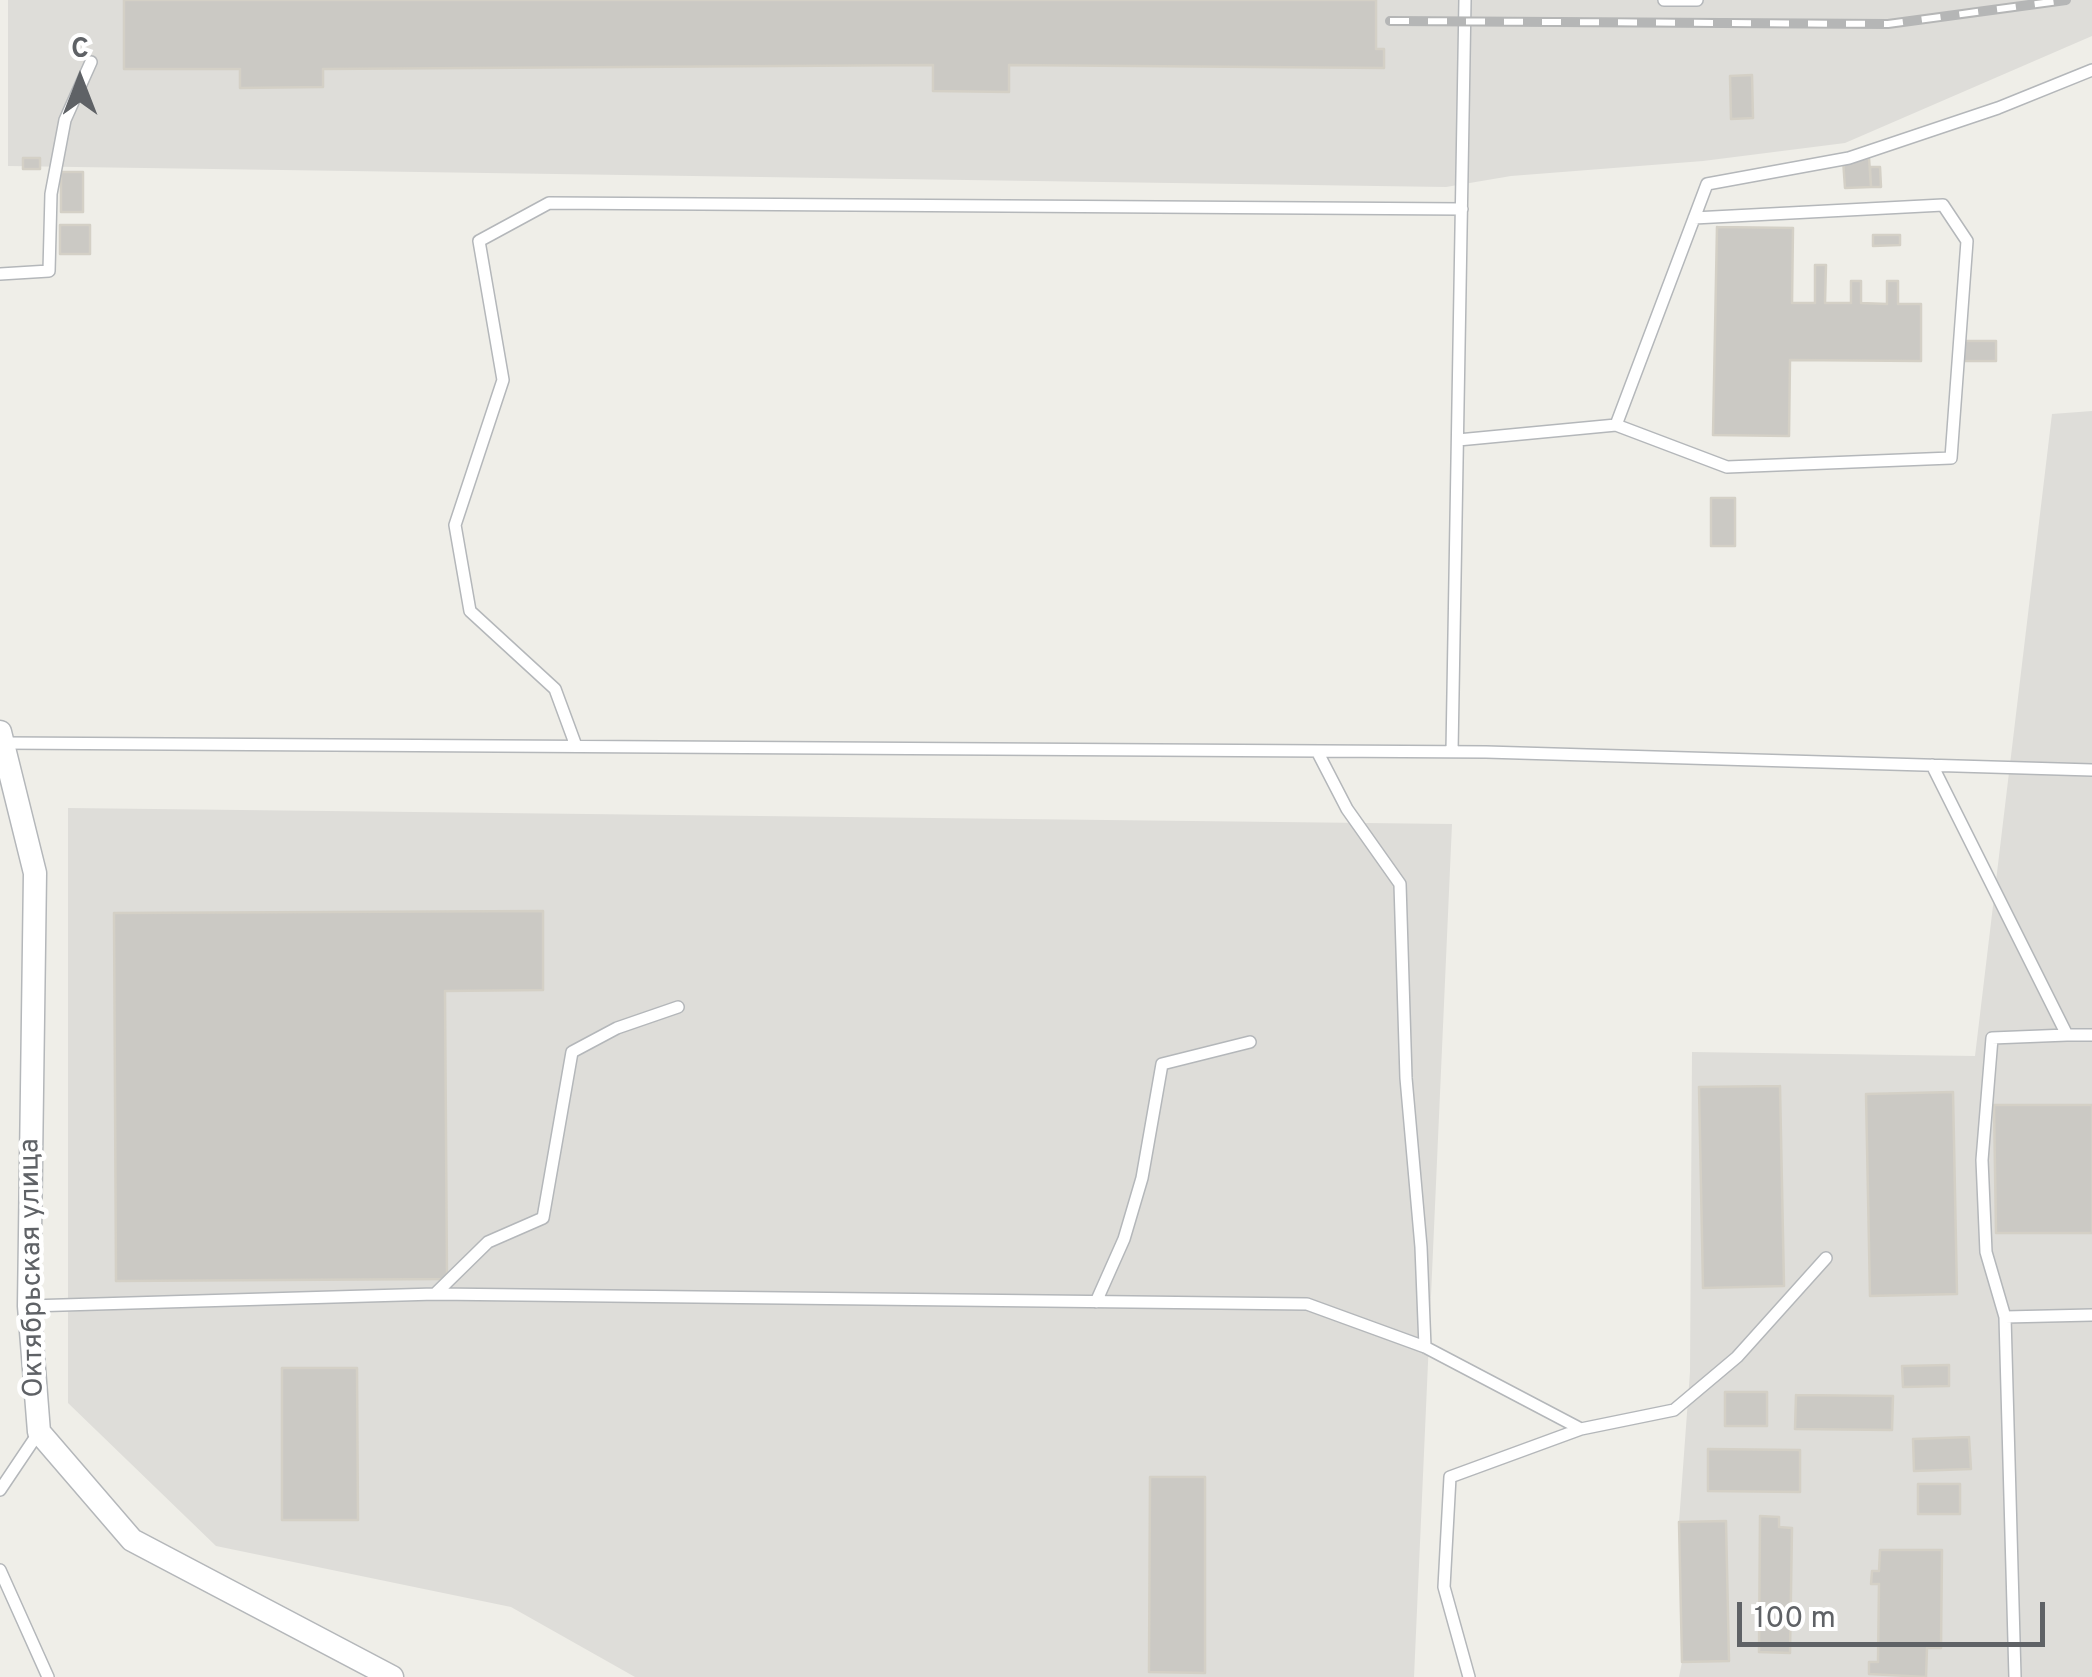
<!DOCTYPE html>
<meta charset="utf-8">
<style>
body{margin:0}
#map{position:relative;width:2092px;height:1677px;overflow:hidden;background:#efeee8;font-family:Overpass,sans-serif}
canvas{display:block}
.north{position:absolute;left:30px;top:30px;width:100px;height:100px;-webkit-text-stroke:8px #fff;paint-order:stroke;rotate:0deg;font-size:28px;font-weight:700;line-height:40px;text-align:center;color:#5f6266}
.north::after{content:'';display:block;margin:auto;width:35px;height:45px;background:#5f6266;clip-path:polygon(50% 0,100% 100%,50% 72%,0 100%)}
.scale{position:absolute;left:1737px;top:1602px;width:308px;height:45px;box-sizing:border-box;border:5px solid #5f6266;border-top:0;padding-left:12px;font-size:30px;line-height:35px;white-space:nowrap;color:#5f6266;-webkit-text-stroke:8px #fff;paint-order:stroke}
</style>
<div id="map">
<canvas width="2092" height="1677"></canvas>
<div class="north">С</div>
<div class="scale">100 m</div>
</div>
<script>
const c = document.querySelector('canvas').getContext('2d');
c.lineJoin = 'round';
function paint(path, color) { c.fillStyle = color; c.fill(path, 'evenodd'); }
const toPath = rows => new Path2D(rows.map(r => 'M' + r).join(''));
function trace(path, color, width, dash) { c.strokeStyle = color; c.lineWidth = width; c.lineCap = dash ? 'butt' : 'round'; c.setLineDash(dash || []); c.stroke(path); }
function write(font, color, halo, rows, align = 'center') {
  c.font = font + ' Overpass,sans-serif'; c.lineWidth = 9; c.setLineDash([]); c.textBaseline = 'middle'; c.strokeStyle = halo; c.fillStyle = color; for (const [text, x, y, turn = 0] of rows) {
    c.save(); c.translate(x, y); c.rotate((+turn || 0) * Math.PI / 180); c.textAlign = isNaN(turn) ? turn : align; if (halo) c.strokeText(text, 0, 0); c.fillText(text, 0, 0); c.restore();
  }
}
paint(toPath([
 [8,0,2092,0,2092,36,1845,143,1703,161,1511,176,1446,187,8,166],
 [2092,411,2092,1677,1679,1677,1682,1662,1679,1522,1690,1372,1692,1052,1975,1056,2052,414],
 [68,808,1452,824,1414,1677,635,1677,511,1607,216,1546,68,1403]
]), '#deddd9');
const building = toPath([
 [124,0,1376,0,1376,49,1384,49,1384,68,1009,65,1009,92,933,91,933,65,323,69,323,87,240,88,240,69,124,69,124,0],
 [1752,75,1753,118,1731,119,1730,76,1752,75],
 [23,158,40,158,40,169,23,169,23,158],
 [1869,158,1871,187,1845,188,1843,159,1869,158],
 [1870,167,1880,167,1881,187,1871,187,1870,167],
 [61,172,83,172,83,212,61,212,61,172],
 [60,225,90,225,90,254,60,254,60,225],
 [1717,227,1793,228,1792,303,1815,303,1815,265,1826,265,1825,303,1851,303,1851,281,1861,281,1861,303,1887,304,1887,281,1898,281,1898,304,1921,304,1921,361,1790,360,1789,436,1713,435,1717,227],
 [1873,235,1900,235,1900,245,1873,246,1873,235],
 [1955,341,1996,341,1996,361,1955,361,1955,341],
 [1711,498,1735,498,1735,546,1711,546,1711,498],
 [543,911,543,990,445,991,447,1279,116,1281,114,913,543,911],
 [1780,1086,1784,1286,1703,1288,1699,1087,1780,1086],
 [1953,1092,1957,1294,1870,1296,1866,1094,1953,1092],
 [1994,1105,2092,1105,2092,1233,1996,1233,1994,1105],
 [1949,1365,1949,1386,1903,1387,1902,1366,1949,1365],
 [282,1368,357,1368,358,1520,282,1520,282,1368],
 [1725,1392,1767,1392,1767,1426,1725,1426,1725,1392],
 [1796,1395,1893,1396,1892,1430,1795,1429,1796,1395],
 [1969,1437,1971,1469,1914,1471,1913,1439,1969,1437],
 [1708,1449,1800,1450,1800,1492,1708,1491,1708,1449],
 [1150,1477,1205,1477,1205,1673,1149,1672,1150,1477],
 [1918,1484,1960,1484,1960,1514,1918,1514,1918,1484],
 [1760,1516,1779,1517,1779,1527,1792,1528,1790,1653,1759,1652,1760,1516],
 [1726,1521,1729,1661,1682,1662,1679,1522,1726,1521],
 [1880,1550,1942,1550,1941,1648,1927,1648,1926,1677,1869,1674,1869,1662,1878,1662,1879,1584,1871,1584,1872,1571,1879,1571,1880,1550]
]);
paint(building, '#cbc9c4');
trace(building, '#d4d0c6', 2.5);
const service = toPath([
 [1664,0,1697,0],
 [0,274,49,271,51,194,65,120,91,62],
 [1616,425,1727,467,1951,458,1967,241,1943,205,1694,218],
 [1458,440,1616,425,1707,184,1849,158,1998,108,2092,70],
 [4,743,1486,752,2092,770],
 [576,746,555,689,470,611,455,525,503,380,479,241,549,203,1462,209],
 [1317,751,1347,809,1400,884,1406,1078,1421,1247,1425,1347],
 [1452,751,1465,0],
 [1932,765,2067,1035,2092,1035],
 [435,1294,488,1242,543,1218,572,1052,617,1028,678,1007],
 [1096,1302,1124,1239,1142,1178,1162,1064,1250,1042],
 [29,1306,435,1294,1307,1304,1425,1347,1581,1429,1450,1477,1444,1587,1469,1677],
 [2005,1317,1986,1252,1982,1160,1992,1038,2067,1035],
 [1581,1429,1674,1410,1737,1357,1826,1258],
 [0,1490,39,1432],
 [0,1570,48,1677],
 [2015,1677,2005,1317,2092,1315]
]);
const minor = toPath([
 [0,732,35,873,29,1306,39,1432,132,1540,392,1677]
]);
trace(service, '#b4b7ba', 14);
trace(minor, '#b4b7ba', 25);
trace(service, '#fff', 11);
trace(minor, '#fff', 22);
const rail = toPath([
 [1390,21,1888,24,2066,0]
]);
trace(rail, '#b5b6b6', 10);
trace(rail, '#fff', 6, [19]);
write('28px', '#5f6266', '#fff', [
 ["Октябрьская улица",34,1268,-91]
]);
</script>
